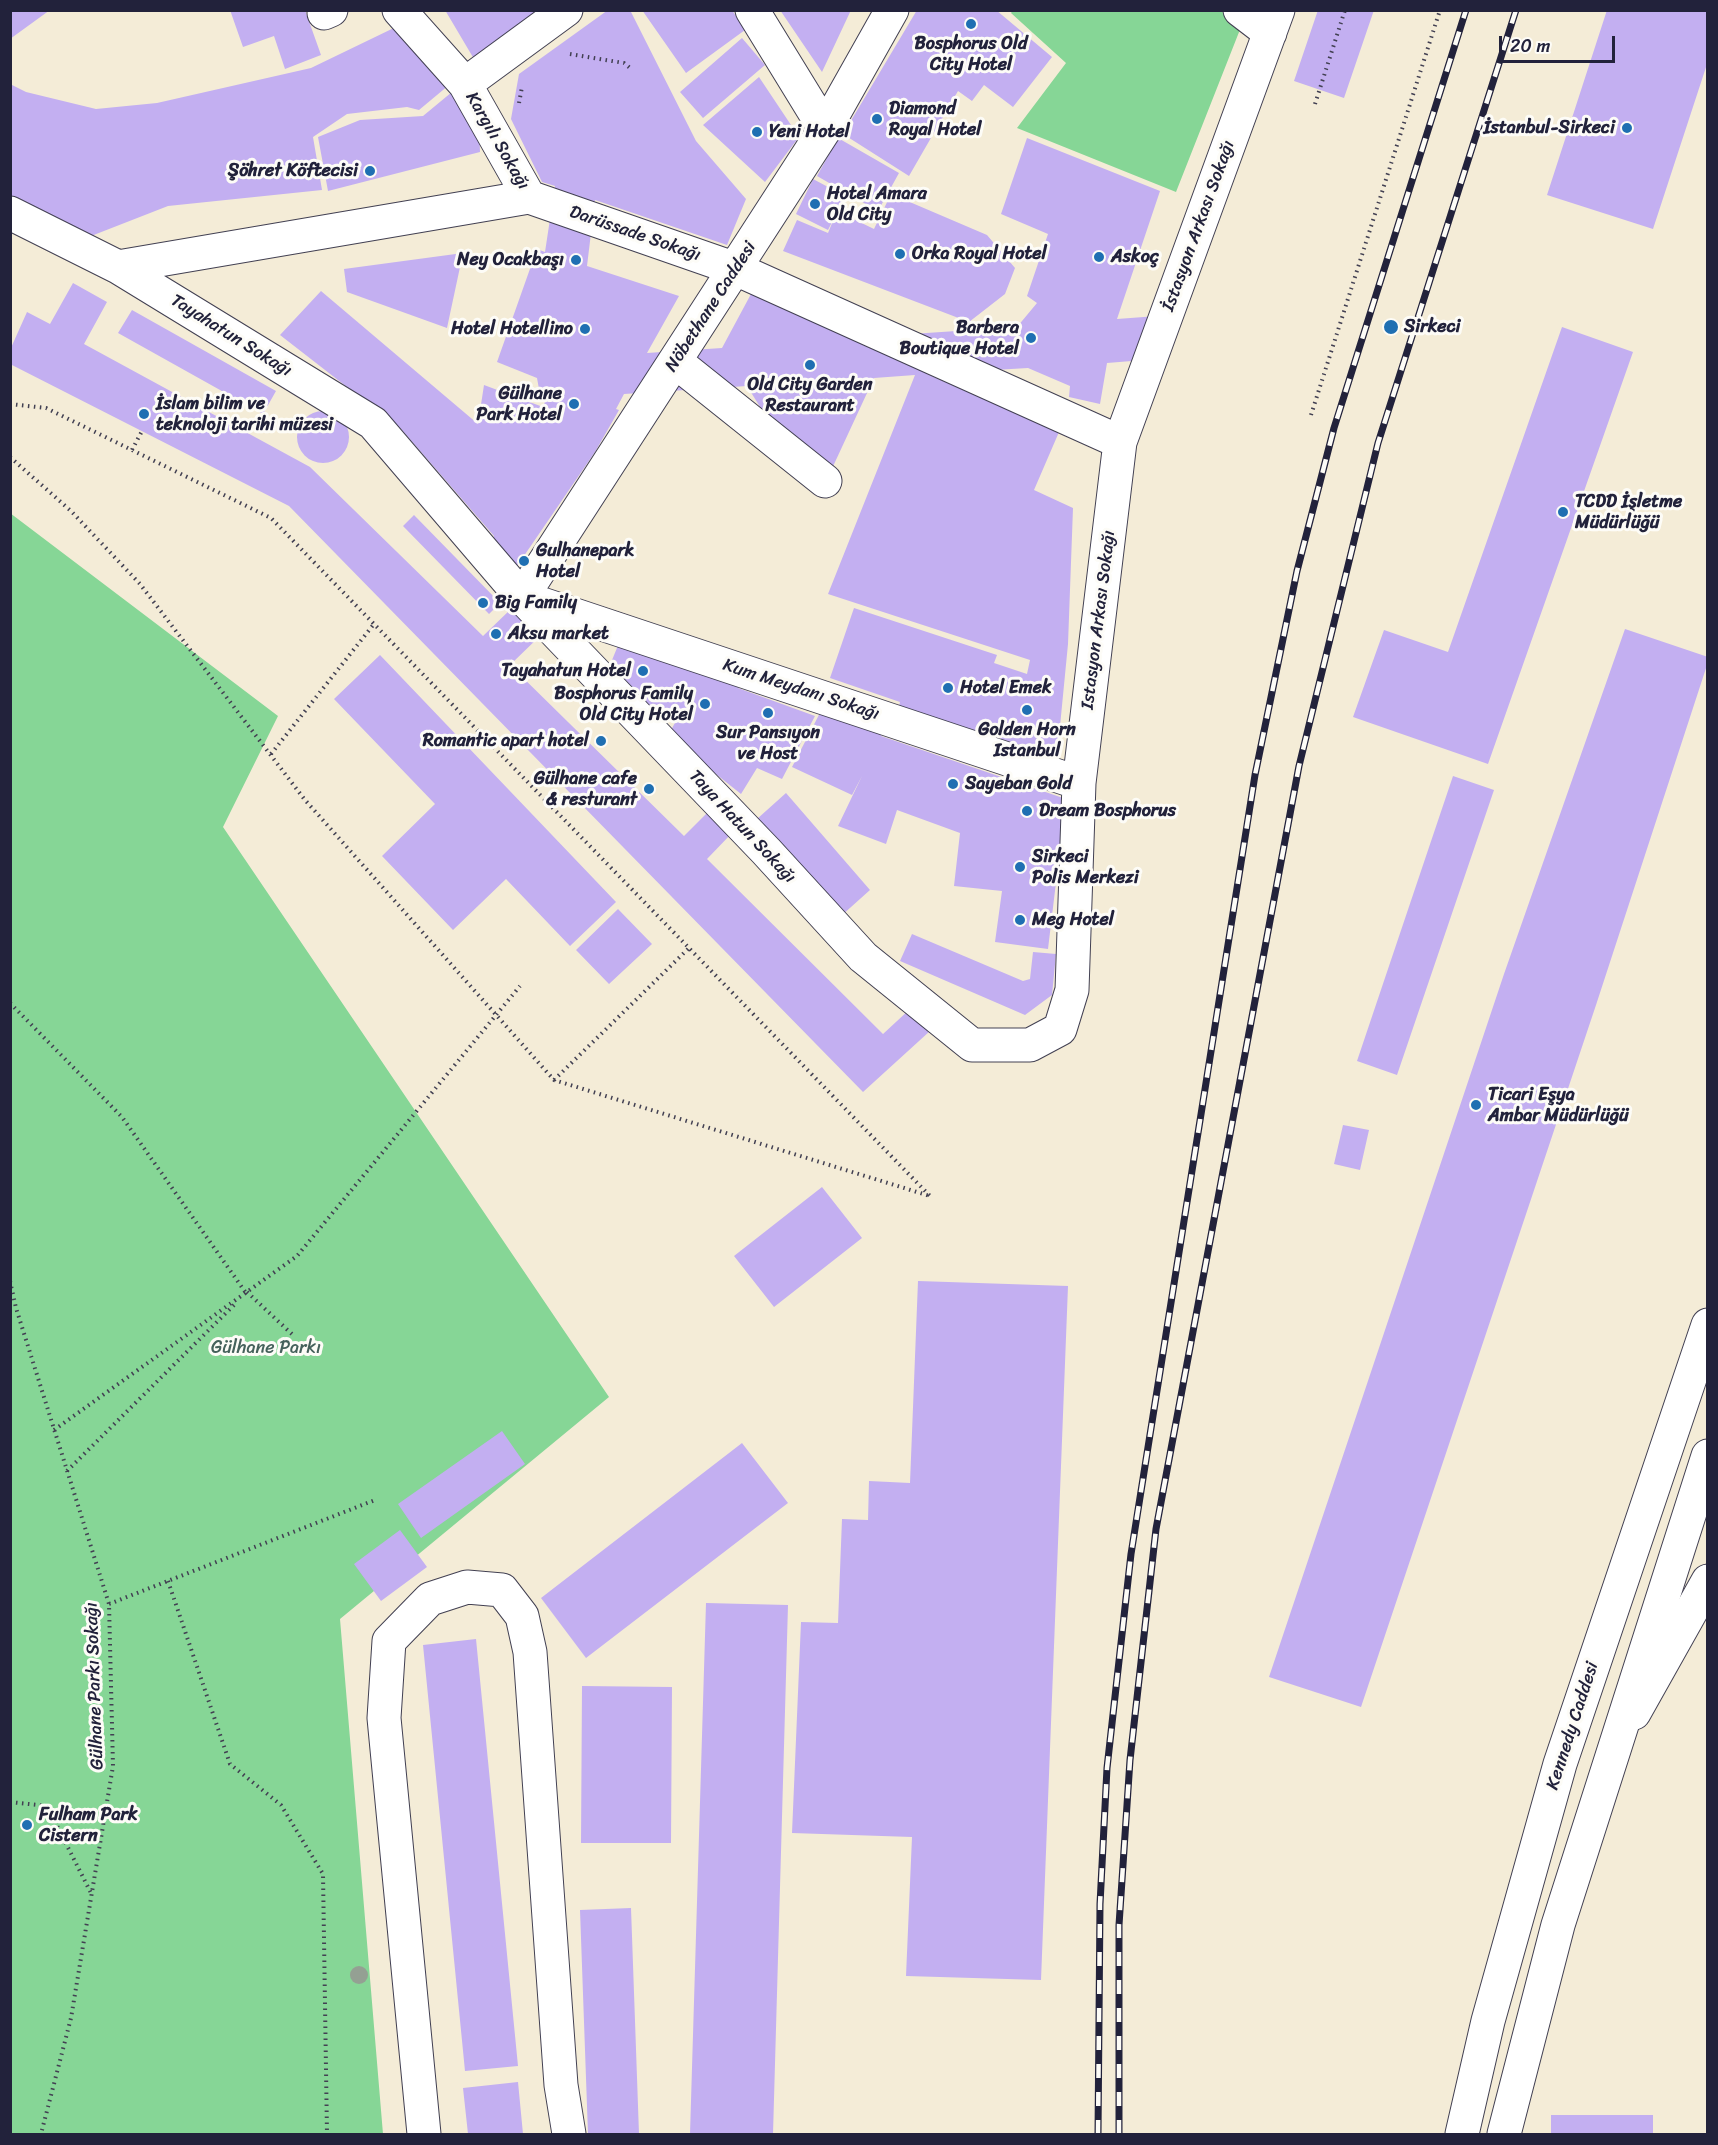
<!DOCTYPE html>
<meta charset="utf-8">
<style>
body{margin:0}
#map{position:relative;width:1718px;height:2145px;overflow:hidden;background:#f4ecd7;font-family:Sriracha,sans-serif}
canvas{display:block}
.frame{position:absolute;inset:0;border:12px solid #22223b;pointer-events:none}
.scale{position:absolute;left:1499px;top:36px;width:116px;height:27px;box-sizing:border-box;border:3px solid #22223b;border-top:0;padding-left:8px;font-size:18px;line-height:21px;white-space:nowrap;color:#22223b;-webkit-text-stroke:4px #fdfcf7;paint-order:stroke}
</style>
<div id="map">
<canvas width="1718" height="2145"></canvas>
<div class="frame"></div>
<div class="scale">20 m</div>
</div>
<script>
const c = document.querySelector('canvas').getContext('2d');
c.lineJoin = 'round';
function paint(path, color) { c.fillStyle = color; c.fill(path, 'evenodd'); }
const toPath = rows => new Path2D(rows.map(r => 'M' + r).join(''));
function trace(path, color, width, dash) { c.strokeStyle = color; c.lineWidth = width; c.lineCap = dash ? 'butt' : 'round'; c.setLineDash(dash || []); c.stroke(path); }
function write(font, color, halo, rows, align = 'center') {
  c.font = font + ' Sriracha,sans-serif'; c.lineWidth = 6; c.setLineDash([]); c.textBaseline = 'middle'; c.strokeStyle = halo; c.fillStyle = color; for (const [text, x, y, turn = 0] of rows) {
    c.save(); c.translate(x, y); c.rotate((+turn || 0) * Math.PI / 180); c.textAlign = isNaN(turn) ? turn : align; if (halo) c.strokeText(text, 0, 0); c.fillText(text, 0, 0); c.restore();
  }
}
paint(toPath([
 [1013,10,1221,11,1241,27,1176,192,1017,128,1066,63,1011,13],
 [10,513,278,716,223,827,609,1397,340,1619,383,2134,11,2134]
]), '#86d696');
paint(toPath([
 [10,10,50,10,10,39],
 [230,10,305,10,321,55,285,69,274,36,243,47],
 [445,10,555,10,474,59],
 [608,10,630,10,696,141,746,199,727,245,595,200,587,266,679,296,647,353,722,348,751,294,866,337,1017,327,1037,303,1027,296,1048,234,1001,214,1027,138,1160,191,1117,319,1184,314,1169,358,1107,363,1100,404,1069,397,1070,386,1028,368,927,374,1059,432,1034,490,1073,508,1068,644,1057,757,899,706,900,702,830,678,854,608,997,655,994,663,1027,674,1030,660,828,594,915,375,874,378,829,475,762,410,747,386,624,394,616,409,619,410,595,452,515,569,493,548,494,536,401,429,280,335,321,291,478,424,484,385,543,407,546,399,541,400,537,378,497,362,537,249,545,252,555,186,542,182,511,119,519,74],
 [642,10,732,10,745,30,686,73],
 [780,10,851,10,822,72],
 [917,10,996,10,1052,57,1013,107,984,85,972,101,958,91,909,176,843,134],
 [1318,10,1374,10,1344,98,1294,81],
 [1607,10,1708,10,1708,61,1653,229,1547,195],
 [400,25,449,85,419,110,407,107,347,114,313,137,322,190,168,206,86,238,10,196,10,84,26,92,96,109,157,103,311,68],
 [742,38,765,65,703,118,680,92],
 [759,77,799,137,765,182,703,125],
 [452,92,479,124,480,152,328,191,318,137,360,120,423,116],
 [838,138,899,173,878,211,817,176],
 [813,179,845,196,837,211,874,229,891,194,987,235,1015,268,1005,294,969,322,783,251,797,220,828,233,835,216,828,230,796,214],
 [463,253,447,328,347,292,344,269],
 [73,283,107,302,84,344,310,467,483,636,513,607,541,635,510,665,684,836,711,809,733,832,707,859,883,1034,910,1009,930,1031,863,1092,289,506,10,364,10,350,27,312,50,324],
 [132,310,276,391,263,414,118,333],
 [1562,327,1633,352,1488,764,1353,717,1384,630,1448,652],
 '297 437a26 26 0 1 1 52 0a26 26 0 1 1-52 0Z',
 [414,515,500,603,489,614,403,526],
 [1625,629,1708,657,1708,662,1596,1005,1361,1707,1269,1677,1504,974],
 [619,643,740,684,738,688,815,716,782,779,757,768,741,794,668,736,679,715,668,710,663,719,610,665],
 [380,655,616,902,570,946,506,879,453,930,382,856,435,804,334,699],
 [822,709,884,729,881,736,1066,799,1048,949,995,942,1002,891,954,886,960,833,897,810,886,844,838,826,862,776,852,795,792,767],
 [1453,776,1494,790,1397,1075,1357,1061],
 [786,793,870,890,841,916,757,819],
 [618,909,652,944,609,984,576,950],
 [912,934,1023,981,1030,979,1033,952,1056,954,1052,995,1025,1015,900,961],
 [1343,1125,1369,1130,1360,1170,1334,1164],
 [822,1187,862,1238,774,1307,734,1256],
 [918,1281,1068,1286,1041,1980,906,1976,912,1837,792,1833,801,1622,838,1623,842,1519,868,1520,869,1481,910,1483],
 [502,1431,525,1464,421,1538,398,1504],
 [742,1443,788,1503,586,1658,541,1598],
 [400,1530,427,1567,381,1601,354,1564],
 [706,1603,788,1605,773,2134,690,2134],
 [476,1639,518,2066,465,2071,423,1645],
 [582,1686,672,1687,671,1843,581,1843],
 [631,1908,639,2134,588,2134,580,1910],
 [518,2082,523,2134,468,2134,463,2088],
 [1551,2115,1653,2115,1653,2134,1551,2134]
]), '#c3aff1');
const minor = toPath([
 [399,10,465,84,529,197],
 [752,10,825,129],
 [1240,10,1270,33],
 [324,13,331,10],
 [465,84,566,10],
 [10,213,118,267,373,423,522,597,766,851,863,957,972,1045,1030,1045,1060,1029,1072,990,1079,783,1120,442,1278,10],
 [118,267,529,197,736,269,1120,442],
 [676,362,825,481],
 [522,597,825,129,892,10],
 [527,599,1079,783],
 [1634,1713,1708,1581],
 [424,2134,384,1718,389,1641,430,1599,467,1587,502,1590,522,1616,530,1652,561,2085,569,2134]
]);
const major = toPath([
 [1462,2134,1488,2021,1560,1764,1708,1325],
 [1504,2134,1558,1925,1708,1456]
]);
trace(minor, '#424052', 35);
trace(major, '#424052', 35);
trace(toPath([
 [570,54,624,63,630,68],
 [519,103,522,87],
 [1315,104,1345,10],
 [10,404,46,408,271,518,931,1197],
 [1311,415,1440,10],
 [132,450,142,431],
 [10,457,71,511,140,584,305,800,554,1080,930,1196],
 [271,754,374,624],
 [10,1003,122,1117,246,1293],
 [554,1080,689,948],
 [10,1281,16,1308,109,1604,113,1766,71,2018,41,2134],
 [247,1292,294,1336],
 [54,1430,297,1256,520,986],
 [67,1471,237,1302],
 [168,1581,230,1764,281,1805,323,1874,327,2134],
 [109,1604,375,1500],
 [10,1802,47,1806,91,1893]
]), '#424052', 4, [1.5, 4.5]);
trace(minor, '#fff', 33);
trace(major, '#fff', 33);
const rail = toPath([
 [1098,2134,1100,1904,1107,1768,1131,1554,1255,775,1297,571,1334,428,1466,10],
 [1119,2134,1119,1925,1130,1760,1156,1529,1299,766,1378,443,1516,10]
]);
trace(rail, '#22223b', 7);
trace(rail, '#fdfcf7', 4.5, [14]);
c.fillStyle = '#94a093';
for (const [x, y] of [
 [359,1975]
]) { c.beginPath(); c.arc(x, y, 9, 0, 2 * Math.PI); c.fill(); }
for (const [x, y, r, color] of [
 [971,24,6,"#1f6fb2"],
 [877,119,6,"#1f6fb2"],
 [1627,128,6,"#1f6fb2"],
 [757,132,6,"#1f6fb2"],
 [370,171,6,"#1f6fb2"],
 [815,204,6,"#1f6fb2"],
 [900,254,6,"#1f6fb2"],
 [1099,257,6,"#1f6fb2"],
 [576,260,6,"#1f6fb2"],
 [1391,327,8,"#1f6fb2"],
 [585,329,6,"#1f6fb2"],
 [1031,338,6,"#1f6fb2"],
 [810,365,6,"#1f6fb2"],
 [574,404,6,"#1f6fb2"],
 [144,414,6,"#1f6fb2"],
 [1563,512,6,"#1f6fb2"],
 [524,561,6,"#1f6fb2"],
 [483,603,6,"#1f6fb2"],
 [496,634,6,"#1f6fb2"],
 [643,671,6,"#1f6fb2"],
 [948,688,6,"#1f6fb2"],
 [705,704,6,"#1f6fb2"],
 [1027,710,6,"#1f6fb2"],
 [768,713,6,"#1f6fb2"],
 [601,741,6,"#1f6fb2"],
 [953,784,6,"#1f6fb2"],
 [649,789,6,"#1f6fb2"],
 [1027,811,6,"#1f6fb2"],
 [1020,867,6,"#1f6fb2"],
 [1020,920,6,"#1f6fb2"],
 [1476,1105,6,"#1f6fb2"],
 [27,1825,6,"#1f6fb2"]
]) { const dot = new Path2D(); dot.arc(x, y, r, 0, 2 * Math.PI); c.fillStyle = color; c.fill(dot); trace(dot, '#fdfcf7', 2); }
write('bold 18px', '#22223b', '#fdfcf7', [
 ["Bosphorus Old",971,44,"center"],
 ["City Hotel",971,65,"center"],
 ["Diamond",889,109],
 ["Royal Hotel",889,130],
 ["İstanbul-Sirkeci",1615,128,"right"],
 ["Yeni Hotel",769,132],
 ["Şöhret Köftecisi",358,171,"right"],
 ["Hotel Amara",827,194],
 ["Old City",827,215],
 ["Orka Royal Hotel",912,254],
 ["Askoç",1111,257],
 ["Ney Ocakbaşı",564,260,"right"],
 ["Sirkeci",1404,327],
 ["Barbera",1019,328,"right"],
 ["Boutique Hotel",1019,349,"right"],
 ["Hotel Hotellino",573,329,"right"],
 ["Old City Garden",810,385,"center"],
 ["Restaurant",810,406,"center"],
 ["Gülhane",562,394,"right"],
 ["Park Hotel",562,415,"right"],
 ["İslam bilim ve",156,404],
 ["teknoloji tarihi müzesi",156,425],
 ["TCDD İşletme",1575,502],
 ["Müdürlüğü",1575,523],
 ["Gulhanepark",536,551],
 ["Hotel",536,572],
 ["Big Family",495,603],
 ["Aksu market",508,634],
 ["Tayahatun Hotel",631,671,"right"],
 ["Hotel Emek",960,688],
 ["Bosphorus Family",693,694,"right"],
 ["Old City Hotel",693,715,"right"],
 ["Golden Horn",1027,730,"center"],
 ["Istanbul",1027,751,"center"],
 ["Sur Pansıyon",768,733,"center"],
 ["ve Host",768,754,"center"],
 ["Romantic apart hotel",589,741,"right"],
 ["Gülhane cafe",637,779,"right"],
 ["& resturant",637,800,"right"],
 ["Sayeban Gold",965,784],
 ["Dream Bosphorus",1039,811],
 ["Sirkeci",1032,857],
 ["Polis Merkezi",1032,878],
 ["Meg Hotel",1032,920],
 ["Ticari Eşya",1488,1095],
 ["Ambar Müdürlüğü",1488,1116],
 ["Fulham Park",39,1815],
 ["Cistern",39,1836]
], 'left');
write('18px', '#22223b', '#fdfcf7', [
 ["Kargılı Sokağı",497,141,60],
 ["İstasyon Arkası Sokağı",1199,226,-70],
 ["Darüssade Sokağı",635,234,19],
 ["Nöbethane Caddesi",711,307,-57],
 ["Tayahatun Sokağı",231,336,32],
 ["Istasyon Arkası Sokağı",1099,620,-83],
 ["Kum Meydanı Sokağı",801,690,18],
 ["Taya Hatun Sokağı",742,827,47],
 ["Gülhane Parkı Sokağı",95,1686,-92],
 ["Kennedy Caddesi",1573,1726,-72]
]);
write('18px', '#45615b', '#fdfcf7', [
 ["Gülhane Parkı",266,1348]
]);
</script>
